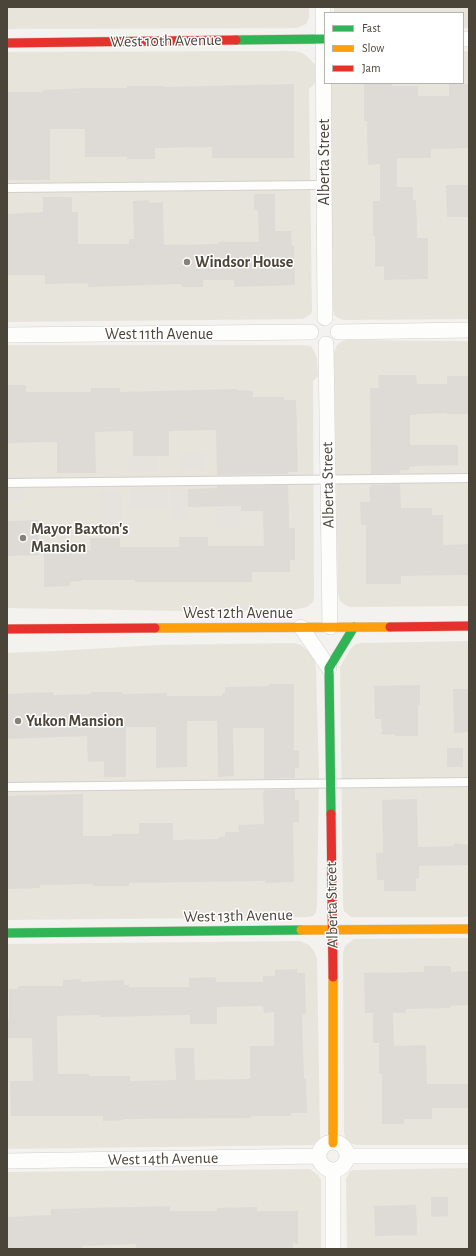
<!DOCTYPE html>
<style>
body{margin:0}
#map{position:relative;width:476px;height:1256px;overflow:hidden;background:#f4f2ee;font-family:"Alegreya Sans",sans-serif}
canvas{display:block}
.frame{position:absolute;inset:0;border:8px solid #4b4439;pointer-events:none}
.legend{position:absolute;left:324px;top:12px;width:140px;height:72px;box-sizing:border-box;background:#fff;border:1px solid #b7b4b0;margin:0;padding:5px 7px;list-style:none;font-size:12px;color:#4b4439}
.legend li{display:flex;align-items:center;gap:8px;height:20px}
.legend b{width:20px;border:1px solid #b7b4b0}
</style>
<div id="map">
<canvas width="476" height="1256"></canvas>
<div class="frame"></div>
<ul class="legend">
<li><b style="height:5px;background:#30b455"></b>Fast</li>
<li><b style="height:5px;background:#ff9f0a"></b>Slow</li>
<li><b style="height:5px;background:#e5322d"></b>Jam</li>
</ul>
</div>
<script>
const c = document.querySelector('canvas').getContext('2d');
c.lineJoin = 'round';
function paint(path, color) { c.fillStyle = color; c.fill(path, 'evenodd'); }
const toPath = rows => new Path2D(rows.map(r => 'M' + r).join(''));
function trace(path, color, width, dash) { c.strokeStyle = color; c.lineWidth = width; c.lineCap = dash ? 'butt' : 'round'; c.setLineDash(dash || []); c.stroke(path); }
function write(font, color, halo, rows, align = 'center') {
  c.font = font + ' "Alegreya Sans",sans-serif'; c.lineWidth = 3; c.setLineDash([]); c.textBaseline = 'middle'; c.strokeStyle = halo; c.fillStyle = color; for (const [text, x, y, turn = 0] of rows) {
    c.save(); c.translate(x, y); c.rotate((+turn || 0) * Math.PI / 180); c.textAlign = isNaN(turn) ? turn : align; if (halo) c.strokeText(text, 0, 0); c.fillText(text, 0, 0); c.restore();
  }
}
paint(toPath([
 [7,7,309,7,309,18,306,24,297,28,7,29],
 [334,7,469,7,469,28,463,28,463,13,334,13],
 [294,51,302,53,308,57,315,65,315,83,309,89,312,310,311,314,303,319,7,322,7,52],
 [463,51,469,51,469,319,343,320,338,318,334,315,333,309,330,83,463,83],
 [347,340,469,341,469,606,350,607,345,605,340,601,338,593,334,352,337,345,342,341],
 [7,345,303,345,311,346,315,353,317,359,318,376,313,381,314,597,313,602,307,607,294,610,184,611,7,608],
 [469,641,469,917,351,917,344,911,343,904,340,667,351,648,356,644,362,643],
 [294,643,301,645,313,655,316,667,319,775,317,907,316,912,313,916,306,917,7,920,7,653,55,651,159,645],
 [469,938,469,1145,356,1145,350,1143,346,1139,344,1133,343,953,345,946,354,939],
 [300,941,309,945,314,951,317,958,320,1129,320,1138,313,1145,7,1149,7,944],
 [469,1168,469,1249,347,1249,346,1179,350,1171,354,1170],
 [310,1169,318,1175,321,1180,321,1249,7,1249,7,1172]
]), '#e7e4dc');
paint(toPath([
 [180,453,205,453,205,470,180,470],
 [127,457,158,457,158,472,127,472],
 [7,487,23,487,23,501,7,501],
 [130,488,167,488,167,509,130,509],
 [216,488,241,488,241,527,216,527],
 [170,489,188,489,188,519,171,520],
 [99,491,122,491,122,529,99,529]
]), '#e6e3df');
paint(toPath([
 [364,83,392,83,392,86,418,86,418,96,449,96,449,84,469,84,469,148,431,149,431,158,397,158,397,187,413,187,413,200,416,200,417,238,428,238,428,279,384,280,384,266,375,267,375,236,373,236,373,201,380,201,380,164,368,165,367,121,364,121],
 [294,84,294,158,212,158,212,147,155,148,155,159,127,159,127,157,85,157,85,129,50,129,50,180,7,180,7,92,43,92,43,90,85,88,127,88,127,86,164,86,164,87],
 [446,185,469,185,469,217,447,217],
 [254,194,275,194,275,231,291,231,292,246,294,246,295,285,234,287,234,280,203,280,203,287,182,287,181,284,88,287,88,283,45,284,45,275,7,275,7,214,43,212,43,197,72,197,72,212,78,212,78,244,129,244,129,239,134,239,133,201,149,200,149,203,163,202,164,245,218,244,218,242,259,242,258,210,254,210],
 [378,375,416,375,417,384,447,384,447,376,469,376,469,414,447,414,447,413,416,414,416,415,410,415,410,445,458,445,458,465,417,466,409,467,409,470,400,470,400,473,371,474,370,388,379,388],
 [7,385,26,385,26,392,91,392,91,388,120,388,120,392,237,389,237,390,253,391,253,397,284,397,284,400,296,400,298,472,288,472,288,474,217,475,216,430,169,431,169,456,133,456,133,431,95,432,96,473,57,473,57,442,7,443],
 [400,484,401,508,432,508,432,515,443,515,443,545,469,544,469,575,401,576,401,584,366,584,366,525,361,525,360,502,370,502,369,487,371,487,371,485],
 [288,485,289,528,295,528,295,560,290,560,290,572,252,572,252,582,135,582,135,580,82,580,82,581,70,582,70,586,44,587,44,550,91,550,90,538,120,538,120,547,179,547,179,537,208,537,208,546,264,546,263,511,241,511,241,506,188,507,188,489,217,488,217,486],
 [38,520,39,555,7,556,7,521],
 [269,684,294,684,294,751,299,750,299,768,295,768,295,778,264,779,264,728,233,728,234,776,218,777,217,721,187,721,187,767,156,768,156,727,126,727,126,777,104,777,104,761,88,762,87,736,7,739,7,694,53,692,53,695,91,694,91,692,122,692,122,694,167,693,167,696,222,696,222,693,225,693,225,687,269,686],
 [420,685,420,705,418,705,418,736,395,736,395,734,382,735,381,719,375,719,374,686],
 [453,689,469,689,469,732,454,733],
 [447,748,463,748,463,767,447,767],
 [295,789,295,800,299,800,299,822,293,822,294,882,265,883,265,881,129,883,129,886,93,886,93,884,40,885,40,888,7,889,7,796,83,794,83,836,112,836,112,834,139,834,139,823,173,823,173,840,219,839,219,837,225,836,225,832,239,832,238,825,264,824,263,793,264,792,264,790],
 [417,799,418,847,454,846,454,843,469,845,469,865,419,866,419,878,416,879,416,891,384,891,384,880,377,880,376,853,383,853,382,800],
 [424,966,451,966,451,972,469,971,469,1005,450,1006,450,1008,406,1009,406,1013,393,1013,394,1046,426,1045,427,1084,469,1084,469,1108,432,1108,432,1119,404,1119,404,1124,382,1124,382,1074,379,1074,379,1043,373,1043,373,1013,365,1013,364,973,424,972],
 [297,969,297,973,305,973,306,1014,302,1014,304,1079,306,1079,307,1113,291,1113,291,1116,251,1116,251,1118,123,1119,123,1120,103,1121,103,1116,11,1116,10,1081,33,1081,32,1038,7,1038,7,1020,9,1020,9,989,18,989,18,986,63,986,63,980,81,979,81,982,124,980,124,985,129,985,129,987,189,987,189,978,216,977,216,982,263,982,263,976,275,976,275,970],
 [263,1006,264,1013,274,1012,274,1046,250,1046,250,1079,195,1080,194,1048,175,1048,176,1080,130,1081,130,1076,89,1076,89,1074,58,1074,57,1016,100,1015,100,1017,190,1015,190,1024,217,1024,217,1007],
 [431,1197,448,1197,448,1216,431,1217],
 [416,1205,417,1235,375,1236,374,1206],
 [170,1206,170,1211,217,1211,217,1208,257,1207,257,1211,298,1211,298,1244,293,1243,293,1249,136,1249,136,1244,82,1246,82,1249,7,1249,7,1217,51,1215,51,1209]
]), '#dedbd6');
const lane = toPath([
 [7,188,324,185],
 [7,483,469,478],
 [7,787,469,782]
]);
const street = toPath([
 [323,7,325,318],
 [463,39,469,39],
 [338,332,469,330],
 [7,335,311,332],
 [326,344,330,627],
 [301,627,329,668],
 '319 1156a14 14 0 1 1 28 0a14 14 0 1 1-28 0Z',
 [347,1156,469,1156],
 [7,1161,319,1156],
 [333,1170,333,1249]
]);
const fast = toPath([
 [236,40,325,39],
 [331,814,329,668,354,627],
 [7,933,301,930]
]);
const slow = toPath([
 [155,628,390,627],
 [301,930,469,929],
 [333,977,333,1143]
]);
const jam = toPath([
 [7,43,236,40],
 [390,627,469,626],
 [7,629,155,628],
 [331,814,333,977]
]);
trace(lane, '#d2d0cb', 10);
trace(street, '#d2d0cb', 16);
trace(fast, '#d3cfc5', 10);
trace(slow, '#d3cfc5', 10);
trace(jam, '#d3cfc5', 10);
trace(lane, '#fdfdfc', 8);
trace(street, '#fdfdfc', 15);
trace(fast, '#30b455', 9);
trace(slow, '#ff9f0a', 9);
trace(jam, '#e5322d', 9);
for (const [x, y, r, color] of [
 [187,262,4,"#868178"],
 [23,538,4,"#868178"],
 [18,721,4,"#868178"]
]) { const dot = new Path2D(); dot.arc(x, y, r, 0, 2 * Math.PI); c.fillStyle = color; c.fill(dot); trace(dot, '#fff', 1.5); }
write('16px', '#4b4439', '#fff', [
 ["West 10th Avenue",166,41,-1],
 ["Alberta Street",324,162,-90],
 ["West 11th Avenue",159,334],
 ["Alberta Street",328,485,-91],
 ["West 12th Avenue",238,613],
 ["Alberta Street",332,905,-91],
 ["West 13th Avenue",238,916,-1],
 ["West 14th Avenue",163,1159,-1]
]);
write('bold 16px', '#4b4439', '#fff', [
 ["Windsor House",195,262],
 ["Mayor Baxton's",31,529],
 ["Mansion",31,547],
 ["Yukon Mansion",26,721]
], 'left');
</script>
